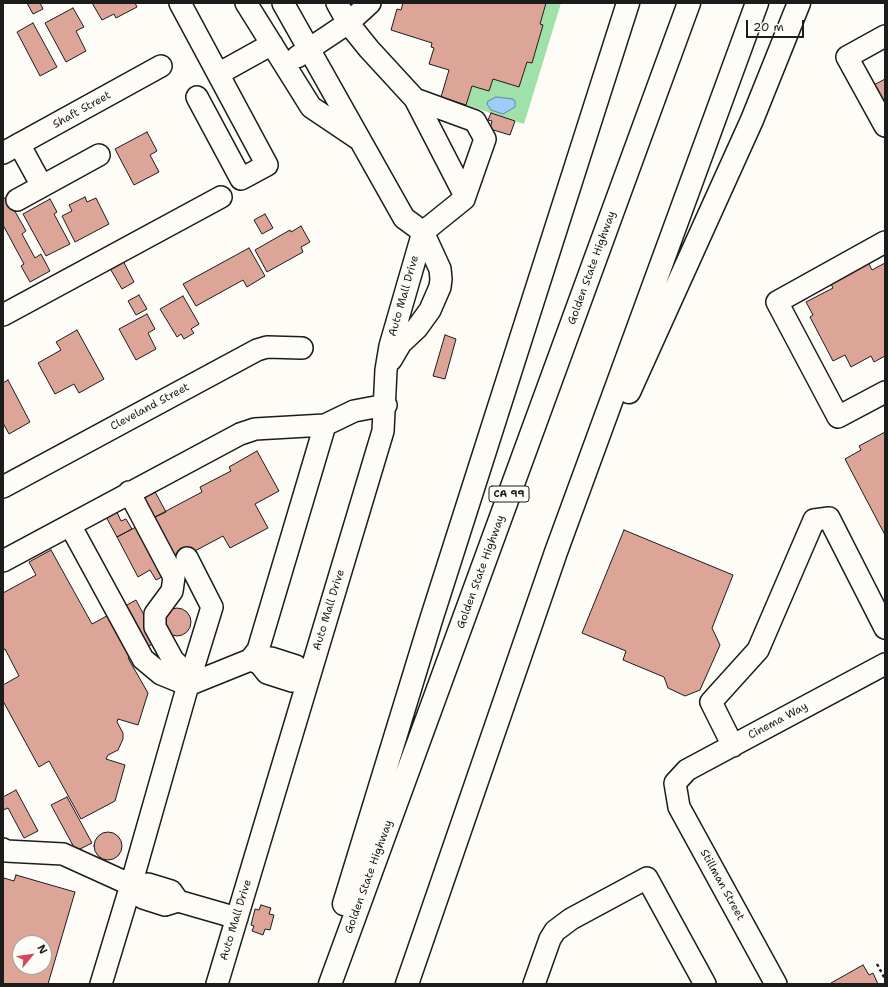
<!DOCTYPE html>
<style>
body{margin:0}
#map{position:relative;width:888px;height:987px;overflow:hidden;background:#fdfcf7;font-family:"Shantell Sans",sans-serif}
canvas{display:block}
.frame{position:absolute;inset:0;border:4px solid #1c1c1c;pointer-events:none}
.north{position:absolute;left:12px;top:935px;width:40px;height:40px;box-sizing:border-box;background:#fdfcf7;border:1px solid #a3a29f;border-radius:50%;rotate:61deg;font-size:11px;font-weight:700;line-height:16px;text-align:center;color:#1c1c1c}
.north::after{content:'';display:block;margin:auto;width:14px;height:18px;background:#d1495b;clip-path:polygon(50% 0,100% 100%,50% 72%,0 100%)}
.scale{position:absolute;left:746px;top:20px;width:58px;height:18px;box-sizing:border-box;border:2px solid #1c1c1c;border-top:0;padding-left:5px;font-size:12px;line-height:14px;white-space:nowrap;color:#1c1c1c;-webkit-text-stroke:3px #fdfcf7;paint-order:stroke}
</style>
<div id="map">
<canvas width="888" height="987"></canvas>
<div class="frame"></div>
<div class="north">N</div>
<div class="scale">20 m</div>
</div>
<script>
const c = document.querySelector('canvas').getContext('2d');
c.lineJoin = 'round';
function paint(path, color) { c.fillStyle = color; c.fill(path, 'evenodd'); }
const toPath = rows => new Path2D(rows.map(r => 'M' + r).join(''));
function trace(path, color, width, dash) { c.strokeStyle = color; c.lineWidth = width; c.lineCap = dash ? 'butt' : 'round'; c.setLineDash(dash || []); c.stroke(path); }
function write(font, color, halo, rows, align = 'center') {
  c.font = font + ' "Shantell Sans",sans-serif'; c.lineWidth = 4; c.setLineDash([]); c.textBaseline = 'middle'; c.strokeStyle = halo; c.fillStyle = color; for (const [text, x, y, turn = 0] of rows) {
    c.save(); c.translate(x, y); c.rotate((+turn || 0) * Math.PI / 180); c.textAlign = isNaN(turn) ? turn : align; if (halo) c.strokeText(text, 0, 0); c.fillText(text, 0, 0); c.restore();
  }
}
paint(toPath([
 [546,3,561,3,524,124,466,105,472,86,493,79,519,87,527,62,532,63,543,25,540,24]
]), '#a0e0a9');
const water = toPath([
 [496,97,513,99,515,101,515,107,503,114,491,110,487,104,488,101,496,97]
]);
paint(water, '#9ccdf8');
trace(water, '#6986a0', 1);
const building = toPath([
 [27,3,40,3,43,9,33,14,27,3],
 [92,3,135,3,137,7,116,18,114,14,102,20,92,3],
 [403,3,546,3,540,24,543,25,532,63,527,62,519,87,493,79,489,91,472,86,466,105,441,97,449,70,429,64,434,48,431,47,432,43,391,30,397,9,401,10,403,3],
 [73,8,84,27,76,31,86,51,66,62,45,23,73,8],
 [33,23,57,67,40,76,17,32,33,23],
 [885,79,885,109,872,86,885,79],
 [491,113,515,121,510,135,490,129,492,121,488,120,491,113],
 [147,132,157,151,150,155,159,172,134,185,115,149,147,132],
 [7,197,26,231,22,234,35,258,41,254,50,271,30,282,21,266,24,264,3,225,3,199,7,197],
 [85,197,87,202,96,198,109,224,75,242,62,216,72,211,69,205,85,197],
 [50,199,57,212,54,214,70,244,46,256,23,214,50,199],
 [265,214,273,228,262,234,254,220,265,214],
 [301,226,310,242,301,247,303,252,267,272,255,250,290,230,291,232,301,226],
 [249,248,265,276,247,287,243,280,196,306,183,284,249,248],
 [121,257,134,282,122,289,108,265,121,257],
 [868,262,872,270,885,263,885,356,874,362,871,356,851,367,845,355,833,361,810,317,813,315,806,302,833,288,830,282,868,262],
 [139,295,147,309,136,315,128,301,139,295],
 [183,296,199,324,191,329,194,333,184,339,181,334,177,337,160,309,183,296],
 [147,314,155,329,148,333,156,349,136,360,119,329,147,314],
 [77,330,104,379,79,393,74,384,55,394,38,363,61,350,56,342,77,330],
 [445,335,456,339,445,379,433,376,445,335],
 [8,380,30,422,9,434,3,423,3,383,8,380],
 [885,432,885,535,845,459,861,450,859,446,885,432],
 [257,451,279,491,255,504,268,528,230,548,223,536,178,560,182,566,156,580,150,570,138,577,117,537,202,492,200,487,231,471,229,467,257,451],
 [153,488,166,512,149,520,136,496,153,488],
 [116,510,121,521,126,519,132,529,117,537,105,515,116,510],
 [624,530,733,575,712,628,720,645,700,690,685,696,668,688,664,677,623,660,626,651,582,633,624,530],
 [51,550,92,624,136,600,158,641,128,658,148,693,138,725,118,719,117,722,123,733,123,739,118,750,108,755,106,759,125,765,115,801,81,819,49,761,39,767,3,701,3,685,19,676,5,649,3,650,3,593,36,575,29,562,51,550],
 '163 622a14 14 0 1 1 28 0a14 14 0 1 1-28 0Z',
 [16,790,38,831,24,838,8,808,3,810,3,797,16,790],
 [67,797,92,843,76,851,51,805,67,797],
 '94 846a14 14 0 1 1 28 0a14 14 0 1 1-28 0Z',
 [16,875,75,892,48,984,3,984,3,880,4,878,14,881,16,875],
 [20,943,44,943,44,967,20,967,20,943],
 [261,905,271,908,269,914,274,915,270,930,265,929,263,935,252,931,254,926,251,925,255,909,259,910,261,905],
 [863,965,869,975,873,973,878,984,831,984,831,983,863,965]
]);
paint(building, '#dda598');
trace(building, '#1c1c1c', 1);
const minor = toPath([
 [180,3,267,165,241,179,197,97],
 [246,3,311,107,357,138],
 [283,3,404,218,423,232,440,269,441,279,440,287,430,310,417,328,401,343,391,360],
 [337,3,348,23,369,49,415,99,463,192,464,199,423,232],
 [885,36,847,57,885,126],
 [297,57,348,23,370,3],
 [218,74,272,44],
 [415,99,475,121,485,139,464,199],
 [19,144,42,186],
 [3,153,161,66],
 [17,200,99,155],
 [885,242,777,302,838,417,885,392],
 [3,315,221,197],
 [3,487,257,350,267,347,302,348],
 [129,492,174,577,172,591,155,614,155,627,173,660,180,667,192,672],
 [70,525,143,659,161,674,188,685,212,607,187,558],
 [3,561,240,434,255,429,325,425,354,411,386,405],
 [250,660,259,663,267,673,292,681,304,676,309,677],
 [259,663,271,658,296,666,304,676],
 [733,746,711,702,758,650,814,520,829,518,885,628],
 [3,849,6,851,63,854,138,888,148,884,171,891,178,901,165,905,143,898,138,888],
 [178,901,237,918],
 [101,984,131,885,188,685,250,660,258,650,325,425],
 [217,984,383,431,386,370,390,346,423,232],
 [534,984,550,939,555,931,571,919,647,878,705,984],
 [776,984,679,807,675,783,687,770,885,664]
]);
const highway = toPath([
 [629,392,752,120,799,3],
 [344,904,431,620,628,3],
 [330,984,689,3],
 [407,984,556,552,757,3]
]);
trace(minor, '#1c1c1c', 24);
trace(highway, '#1c1c1c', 25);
trace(toPath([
 [877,964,885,979]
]), '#1c1c1c', 2.5, [3, 3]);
trace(minor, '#fdfcf7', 21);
trace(highway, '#fdfcf7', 22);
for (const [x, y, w] of [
 [509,494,40]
]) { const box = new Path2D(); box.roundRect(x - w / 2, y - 8, w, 16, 3); c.fillStyle = '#fdfcf7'; c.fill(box); trace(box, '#1c1c1c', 1); }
write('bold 10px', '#1c1c1c', null, [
 ["CA 99",509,494]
]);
write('11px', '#1c1c1c', '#fdfcf7', [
 ["Shaft Street",82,110,-29],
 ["Golden State Highway",592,268,-70],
 ["Auto Mall Drive",404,296,-74],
 ["Cleveland Street",150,407,-28],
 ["Golden State Highway",481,572,-70],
 ["Auto Mall Drive",329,610,-73],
 ["Cinema Way",778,721,-28],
 ["Golden State Highway",369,877,-70],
 ["Stillman Street",722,885,61],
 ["Auto Mall Drive",236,920,-73]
]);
</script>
